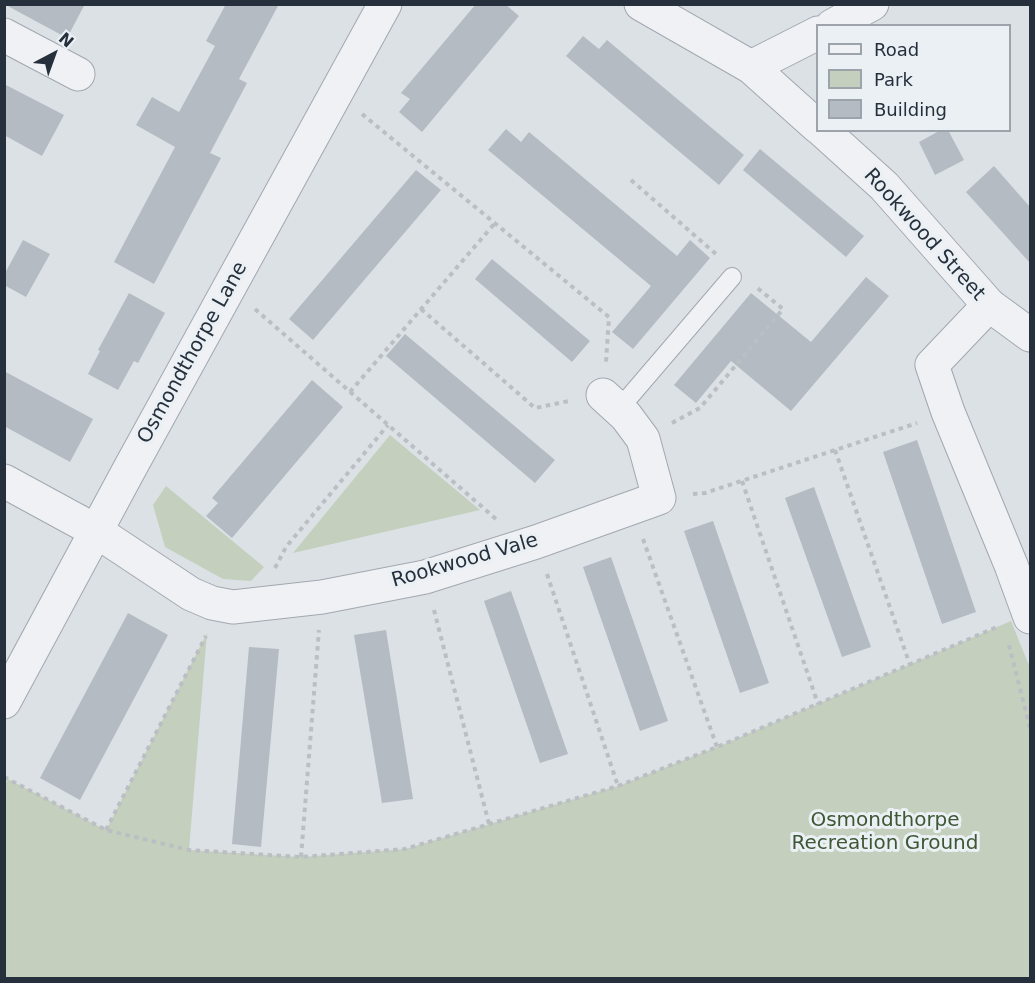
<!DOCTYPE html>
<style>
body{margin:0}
#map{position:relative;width:1035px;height:983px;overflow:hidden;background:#dce1e6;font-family:"DejaVu Sans",sans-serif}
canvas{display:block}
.frame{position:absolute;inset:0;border:6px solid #26303c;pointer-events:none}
.legend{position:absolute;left:816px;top:24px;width:195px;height:108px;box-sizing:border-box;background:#ebf0f4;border:2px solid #9ca3aa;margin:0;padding:8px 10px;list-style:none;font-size:18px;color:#26303c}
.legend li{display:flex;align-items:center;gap:12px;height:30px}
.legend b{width:30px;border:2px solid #9ca3aa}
.north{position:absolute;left:24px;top:24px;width:60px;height:60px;-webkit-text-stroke:4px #ebf0f4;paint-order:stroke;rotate:41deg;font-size:16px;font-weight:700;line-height:24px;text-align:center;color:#26303c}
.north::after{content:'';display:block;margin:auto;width:21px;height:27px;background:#26303c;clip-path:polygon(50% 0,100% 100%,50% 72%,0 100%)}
</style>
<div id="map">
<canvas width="1035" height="983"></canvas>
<div class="frame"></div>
<ul class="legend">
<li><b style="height:8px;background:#eff1f4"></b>Road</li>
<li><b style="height:16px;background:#c4d0bd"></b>Park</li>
<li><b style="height:16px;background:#b4bbc3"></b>Building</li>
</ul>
<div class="north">N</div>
</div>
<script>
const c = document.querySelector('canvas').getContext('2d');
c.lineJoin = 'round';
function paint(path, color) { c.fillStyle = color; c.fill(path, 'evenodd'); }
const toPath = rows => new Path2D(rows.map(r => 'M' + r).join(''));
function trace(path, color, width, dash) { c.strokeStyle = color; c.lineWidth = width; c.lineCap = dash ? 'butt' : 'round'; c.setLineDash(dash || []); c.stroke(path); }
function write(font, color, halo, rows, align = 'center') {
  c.font = font + ' "DejaVu Sans",sans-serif'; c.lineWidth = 6; c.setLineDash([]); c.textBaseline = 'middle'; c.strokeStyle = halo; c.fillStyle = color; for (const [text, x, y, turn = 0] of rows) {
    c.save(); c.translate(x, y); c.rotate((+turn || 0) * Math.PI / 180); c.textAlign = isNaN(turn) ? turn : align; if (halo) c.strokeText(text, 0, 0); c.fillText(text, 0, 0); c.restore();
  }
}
paint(toPath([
 [390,435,480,510,293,553],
 [166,486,264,567,251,581,223,579,165,547,153,505],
 [1011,621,1028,663,1030,665,1030,978,5,978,4,787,8,779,106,830,207,633,189,850,301,857,405,849,618,786,717,747]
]), '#c4d0bd');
paint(toPath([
 [4,4,85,4,67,38],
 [226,4,279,4,239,79,247,83,210,153,221,158,154,284,114,262,175,147,136,125,152,97,179,112,215,46,206,41],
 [476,4,505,4,519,16,422,132,399,112,410,99,401,93],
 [583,36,599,49,607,40,744,155,719,185,566,56],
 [4,84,64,115,42,156,4,135],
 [506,129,521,142,529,132,677,256,690,240,710,258,633,349,612,332,651,286,488,150],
 [941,130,948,130,964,160,935,175,919,142],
 [760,149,864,236,846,257,743,170],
 [994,166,1030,207,1030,263,966,192],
 [416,170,441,190,313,340,289,319],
 [23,240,50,254,26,297,4,285,4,275],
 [492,259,590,341,572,362,475,279],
 [866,277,889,296,791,411,731,361,696,403,674,385,751,293,811,342],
 [129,293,165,313,138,363,134,361,118,390,88,374,100,351,98,350],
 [405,334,555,460,535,483,386,356],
 [4,371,93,419,70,462,4,426],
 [312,380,343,407,232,538,206,516,218,503,212,498],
 [917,440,976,612,942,624,883,452],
 [814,487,871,647,842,657,785,498],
 [713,521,769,683,740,693,684,531],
 [611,557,668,721,640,731,583,567],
 [511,591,568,754,540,763,484,601],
 [128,613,168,635,80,800,40,778],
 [386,630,413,799,382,803,354,635],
 [249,647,279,649,261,847,232,844]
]), '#b4bbc3');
const service = toPath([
 [619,409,732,277]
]);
const minor = toPath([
 [832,26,872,4],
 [4,35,78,74],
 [751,67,818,33],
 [989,305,932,365,948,412,1011,565,1030,617],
 [4,481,96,531,191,594,212,603,233,607,322,597,425,577,536,542,659,498,643,439,626,416,603,395]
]);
const tertiary = toPath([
 [641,4,751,67,818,127],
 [822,130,884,186,989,305,1030,335],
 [4,702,130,468,385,4]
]);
trace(service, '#a2a8b0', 20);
trace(minor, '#a2a8b0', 35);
trace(tertiary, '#a2a8b0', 35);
trace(toPath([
 [362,114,609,317,606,362],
 [631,180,716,254],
 [255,309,496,519],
 [421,309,535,408,569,401],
 [350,392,495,223],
 [672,423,700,408,783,309,755,286],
 [835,450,910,665],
 [742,481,818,704],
 [693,494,705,493,917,423],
 [643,539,717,747],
 [275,568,286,547,388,425],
 [547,574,618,786],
 [434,610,489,824],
 [1009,645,1030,728],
 [4,777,106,830,189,850,301,857,405,849,618,786,717,747,997,627],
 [106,830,206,636],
 [301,857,319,630]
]), '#bbbfc4', 4, [4.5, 4.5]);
trace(service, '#eff1f4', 18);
trace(minor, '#eff1f4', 33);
trace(tertiary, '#eff1f4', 33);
write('20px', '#26303c', '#ebf0f4', [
 ["Rookwood Street",924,235,48],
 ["Osmondthorpe Lane",193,353,-61],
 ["Rookwood Vale",465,561,-16]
]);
write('20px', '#3e5734', '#ebf0f4', [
 ["Osmondthorpe",885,821],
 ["Recreation Ground",885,844]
]);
</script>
